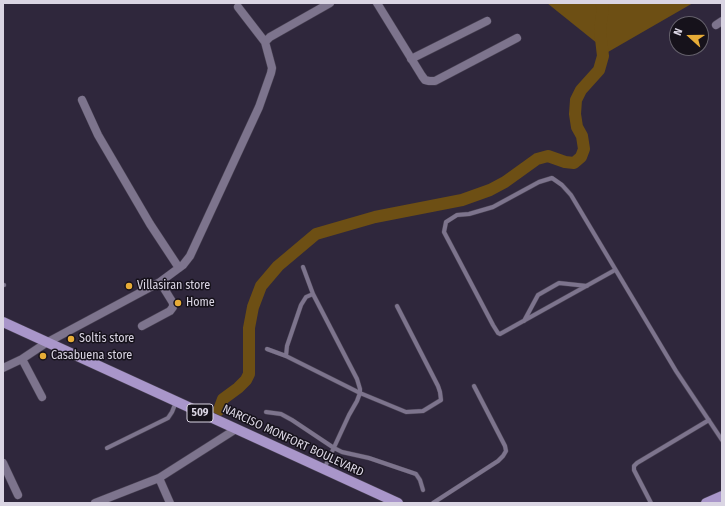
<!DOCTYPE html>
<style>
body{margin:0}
#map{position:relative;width:725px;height:506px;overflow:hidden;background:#2f273c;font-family:"Fira Sans Condensed",sans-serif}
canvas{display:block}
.frame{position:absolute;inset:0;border:4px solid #dad5e3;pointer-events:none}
.north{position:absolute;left:669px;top:16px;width:40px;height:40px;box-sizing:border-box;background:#16121b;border:1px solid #64606b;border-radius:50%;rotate:291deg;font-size:11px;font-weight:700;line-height:16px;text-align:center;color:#dad5e3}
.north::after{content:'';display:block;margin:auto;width:14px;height:18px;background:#e7ac37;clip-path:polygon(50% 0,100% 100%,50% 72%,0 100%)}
</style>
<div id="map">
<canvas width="725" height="506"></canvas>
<div class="frame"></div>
<div class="north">N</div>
</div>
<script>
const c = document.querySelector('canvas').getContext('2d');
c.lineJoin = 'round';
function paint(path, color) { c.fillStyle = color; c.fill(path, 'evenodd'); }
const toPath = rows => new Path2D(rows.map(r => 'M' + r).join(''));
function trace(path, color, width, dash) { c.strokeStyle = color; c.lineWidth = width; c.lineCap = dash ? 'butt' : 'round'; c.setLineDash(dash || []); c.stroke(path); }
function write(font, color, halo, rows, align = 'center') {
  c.font = font + ' "Fira Sans Condensed",sans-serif'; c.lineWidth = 3; c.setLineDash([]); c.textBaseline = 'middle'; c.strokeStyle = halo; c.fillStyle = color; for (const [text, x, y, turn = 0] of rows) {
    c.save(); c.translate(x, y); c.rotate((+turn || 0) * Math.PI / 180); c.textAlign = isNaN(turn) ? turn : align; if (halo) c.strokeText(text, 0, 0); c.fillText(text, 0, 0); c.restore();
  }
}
paint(toPath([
 [547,3,693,3,608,52]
]), '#6d4f14');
trace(toPath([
 [219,410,223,399,238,388,246,380,249,374,249,328,253,307,261,286,278,266,316,234,375,217,462,200,490,190,505,182,537,159,548,156,565,162,574,163,581,157,584,149,582,136,577,127,575,114,576,100,581,90,599,70,603,56,600,30,603,7,601,3]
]), '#6d4f14', 12);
const service = toPath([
 [303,267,313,294,357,379,360,389,360,393,357,401,349,415,324,469],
 [615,270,500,334,498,333,493,325,444,232,446,222,457,215,469,214,493,207,539,182,552,178,562,185,571,195,676,371,722,440],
 [3,285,4,285],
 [524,321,538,295,559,283,587,286],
 [267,349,286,356,360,393,406,412,423,411,441,400,440,392,438,386,397,306],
 [286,356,287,346,301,305,306,297,313,294],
 [266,412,281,414,292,420,334,448,342,452,369,458,416,474,420,480,423,490],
 [107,448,168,418,172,412,176,402],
 [433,503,498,461,503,456,506,451,505,446,474,386],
 [651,503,634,470,634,466,637,463,709,420]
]);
const minor = toPath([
 [377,3,422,76,425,80,429,81,435,81,517,38],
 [238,7,265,42],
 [716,25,722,21],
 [411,59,487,21],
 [82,100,98,135,150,224,179,268],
 [142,326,170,311,173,307,173,303,160,282],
 [22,359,42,397],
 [3,368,22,359,46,343,160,282,183,265,190,256,259,107,271,73,272,68,265,42,270,37,330,3],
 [3,463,18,495],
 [159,478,170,503],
 [95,503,159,478,236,429]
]);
const primary = toPath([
 [3,322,398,503],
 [706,503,722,496]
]);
trace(service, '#4a4354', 5);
trace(minor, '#4a4354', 9);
trace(primary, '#4a4354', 11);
trace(service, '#7d748d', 4);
trace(minor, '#7d748d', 8);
trace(primary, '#a996ca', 10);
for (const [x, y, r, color] of [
 [129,286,4,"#e7ac37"],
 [178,303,4,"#e7ac37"],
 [71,339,4,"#e7ac37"],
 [43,356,4,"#e7ac37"]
]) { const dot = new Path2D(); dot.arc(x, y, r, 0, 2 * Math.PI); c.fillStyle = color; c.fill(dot); trace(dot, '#16121b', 1.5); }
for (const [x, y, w] of [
 [200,413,26]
]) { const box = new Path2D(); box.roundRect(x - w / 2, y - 9, w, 18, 3); c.fillStyle = '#16121b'; c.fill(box); trace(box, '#dad5e3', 1); }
write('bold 11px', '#dad5e3', null, [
 ["509",200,413]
]);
write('12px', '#dad5e3', '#16121b', [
 ["Villasiran store",137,286],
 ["Home",186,303],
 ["Soltis store",79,339],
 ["Casabuena store",51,356]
], 'left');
write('12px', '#dad5e3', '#16121b', [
 ["NARCISO MONFORT BOULEVARD",293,441,25]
]);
</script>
